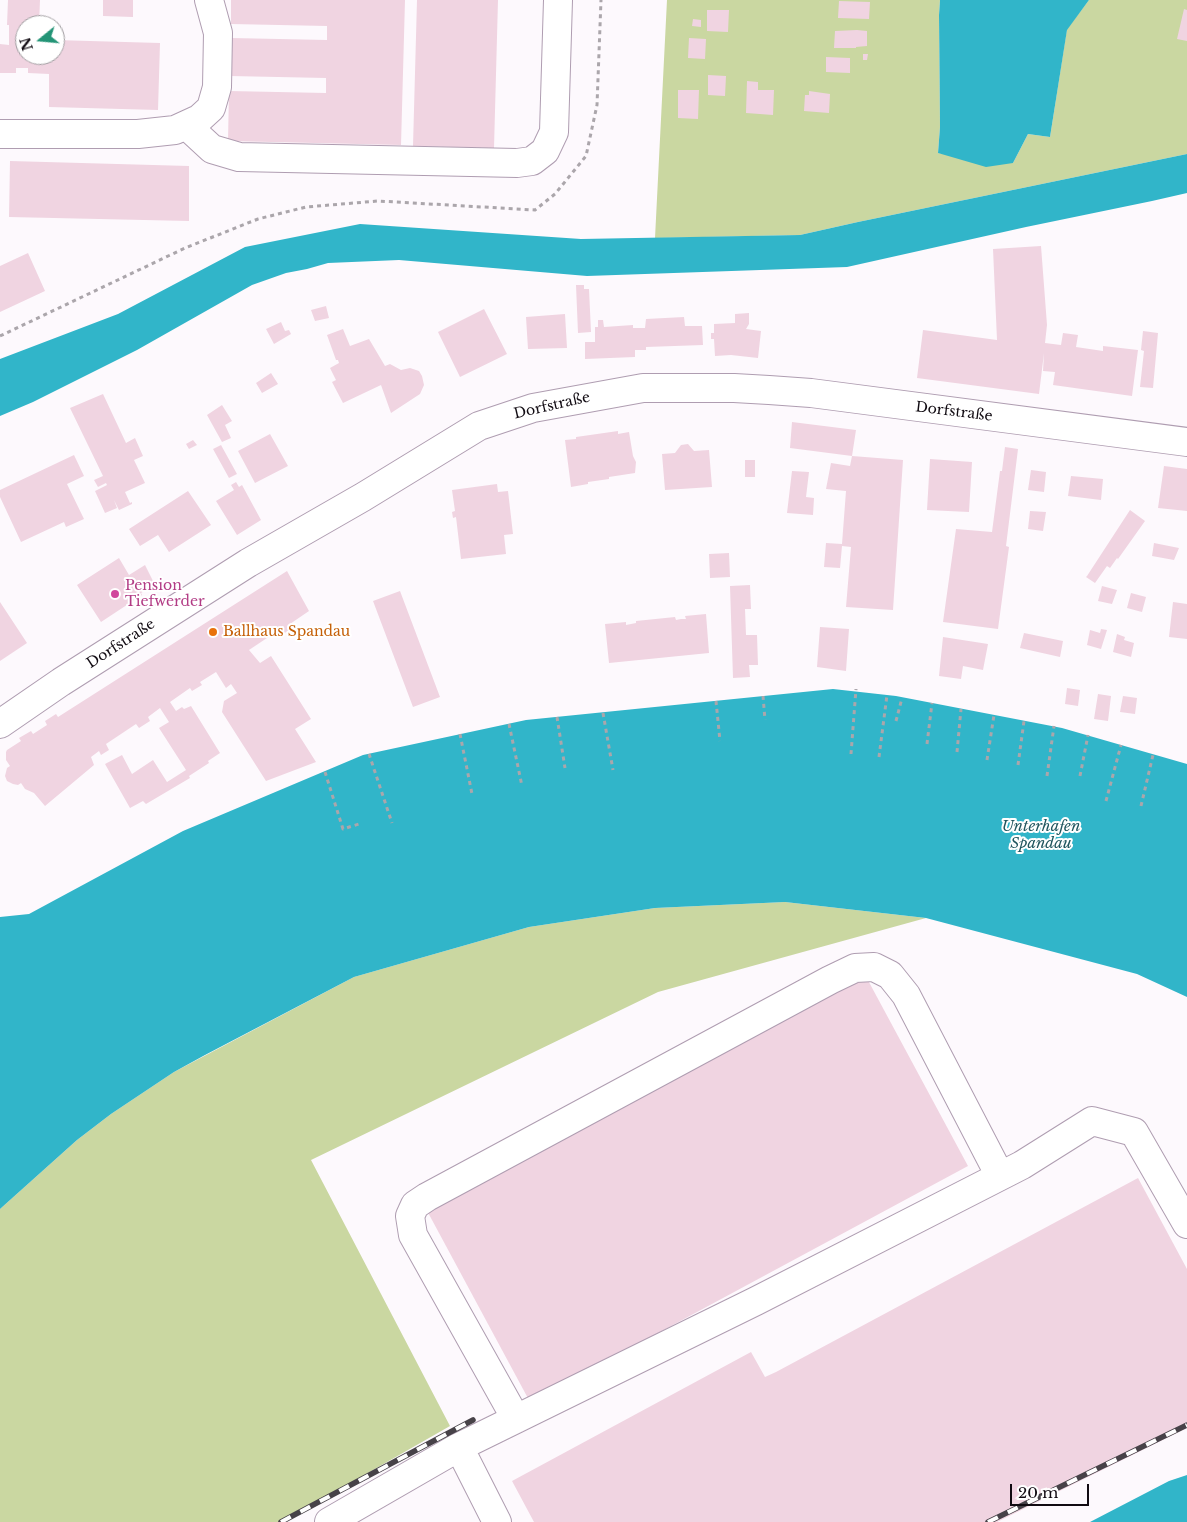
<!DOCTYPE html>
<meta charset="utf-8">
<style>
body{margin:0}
#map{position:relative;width:1187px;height:1522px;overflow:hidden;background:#fdf9fd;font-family:"Libre Baskerville",serif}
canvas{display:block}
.north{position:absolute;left:15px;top:15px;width:50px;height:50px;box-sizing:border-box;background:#fff;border:1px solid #a09da0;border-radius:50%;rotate:253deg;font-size:14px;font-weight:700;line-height:20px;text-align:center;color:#110b12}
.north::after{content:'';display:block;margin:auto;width:18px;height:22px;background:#239476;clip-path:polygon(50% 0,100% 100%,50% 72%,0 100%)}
.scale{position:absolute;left:1010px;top:1484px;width:79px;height:22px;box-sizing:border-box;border:2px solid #110b12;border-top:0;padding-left:6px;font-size:15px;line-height:18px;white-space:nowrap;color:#110b12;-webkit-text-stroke:4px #fff;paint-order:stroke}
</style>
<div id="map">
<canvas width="1187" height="1522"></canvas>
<div class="north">N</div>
<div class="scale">20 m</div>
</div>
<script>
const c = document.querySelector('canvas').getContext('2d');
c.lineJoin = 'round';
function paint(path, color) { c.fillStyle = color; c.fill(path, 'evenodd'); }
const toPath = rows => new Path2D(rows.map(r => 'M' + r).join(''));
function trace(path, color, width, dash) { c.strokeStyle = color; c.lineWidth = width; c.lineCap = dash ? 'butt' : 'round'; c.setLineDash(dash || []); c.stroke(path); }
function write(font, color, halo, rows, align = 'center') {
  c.font = font + ' "Libre Baskerville",serif'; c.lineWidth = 4; c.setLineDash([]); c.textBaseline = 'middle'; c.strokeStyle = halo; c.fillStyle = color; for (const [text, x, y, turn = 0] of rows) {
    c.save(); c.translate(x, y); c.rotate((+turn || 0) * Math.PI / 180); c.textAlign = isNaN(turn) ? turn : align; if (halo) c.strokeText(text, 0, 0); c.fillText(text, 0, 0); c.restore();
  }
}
paint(toPath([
 [667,0,940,0,939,15,940,127,938,153,1013,163,1028,134,1050,137,1067,29,1089,0,1187,0,1187,154,858,222,800,235,655,238],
 [785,902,926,918,658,992,311,1160,450,1426,282,1522,0,1522,0,1209,77,1140,111,1114,174,1072,354,977,529,927,655,908]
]), '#cad7a1');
paint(toPath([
 [940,0,1089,0,1067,30,1050,137,1028,134,1013,163,986,167,938,153,940,127,939,15],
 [1187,154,1187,193,1152,201,1026,227,847,267,587,276,399,260,328,263,307,269,286,273,252,285,137,350,33,402,0,416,0,359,118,314,245,247,360,224,581,239,800,235,858,222],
 [833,689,896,696,1062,728,1187,764,1187,997,1137,974,926,918,785,902,655,908,529,927,354,977,205,1055,174,1072,111,1114,77,1140,0,1209,0,917,29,914,183,831,363,755,526,720],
 [1187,1475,1187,1522,1090,1522,1169,1481]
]), '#31b5c9');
paint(toPath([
 [8,0,40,0,39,25,25,25,25,55,55,55,55,40,160,43,158,110,49,107,49,74,28,73,28,68,16,68,16,73,0,73,0,44,9,45,9,25,7,25],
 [103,0,133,0,133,17,103,16],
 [231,0,405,0,401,145,228,141,229,91,326,93,326,78,230,76,231,38,327,40,327,26,231,24],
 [417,0,498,0,494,148,413,146],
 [839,1,870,2,869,19,838,18],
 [1184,9,1187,10,1187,41,1177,39],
 [707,10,729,10,728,32,707,31],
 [693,19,701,20,701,27,692,26],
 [857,30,867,31,867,46,856,47,856,48,834,48,835,31],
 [689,38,706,39,705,59,688,58],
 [863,54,868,54,867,60,863,60],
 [826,57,850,58,850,73,826,72],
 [708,75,726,76,725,96,708,95],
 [747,81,758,82,758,90,774,90,773,115,746,113],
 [678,90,699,90,698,119,678,118],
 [809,91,830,94,829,113,804,111,805,95,809,95],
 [10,161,189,166,189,221,9,217],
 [1041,246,1047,325,1045,343,1061,345,1063,333,1078,335,1076,347,1103,351,1103,346,1138,350,1132,396,1053,385,1055,372,1043,371,1044,353,1039,394,917,378,923,330,997,340,993,249],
 [28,253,45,291,0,312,0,266],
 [576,285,584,285,584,289,589,289,591,332,578,333],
 [326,306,329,318,315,321,311,310],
 [484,309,507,354,460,377,438,332],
 [749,313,749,324,746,329,761,331,758,358,731,355,715,356,714,339,711,339,711,333,714,333,714,324,735,323,735,314],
 [565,314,567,348,528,349,526,317],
 [684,317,685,326,702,326,703,345,646,347,646,350,635,350,635,357,585,359,585,342,595,342,595,327,598,327,598,320,603,320,604,327,633,325,633,328,645,328,646,319],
 [281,322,285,331,289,330,291,334,274,344,266,329],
 [343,329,350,346,369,339,385,366,390,364,401,370,410,368,419,371,422,376,424,385,420,394,391,413,381,385,343,403,332,382,336,380,330,368,339,363,338,360,336,360,327,335],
 [1143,331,1158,333,1153,388,1140,387,1144,351,1141,350],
 [271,373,278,384,262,393,256,383],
 [103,394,126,443,135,438,143,456,134,460,145,483,125,492,130,503,132,502,132,504,119,510,114,500,117,508,105,513,95,491,107,485,106,483,98,487,94,480,103,476,70,408],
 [222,405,232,421,225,425,231,438,222,442,207,415],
 [792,422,856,430,852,456,903,460,893,610,846,607,851,547,842,546,840,568,824,567,826,543,842,544,846,491,826,489,831,463,850,466,852,456,790,448],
 [618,431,618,434,629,432,633,456,636,462,635,473,609,477,609,479,588,482,588,484,571,487,565,440,576,439,576,437],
 [270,434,288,466,255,483,238,451],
 [193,440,197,445,189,449,186,444],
 [688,444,694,451,709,450,712,487,665,490,662,454,675,453,681,445],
 [221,445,237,474,229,478,213,449],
 [1005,447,1018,449,1006,546,1009,547,998,629,943,622,956,529,992,532,1000,471,1002,471],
 [74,455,84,476,67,484,84,519,66,527,64,522,21,542,0,497,0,490],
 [930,459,972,462,969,512,927,510],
 [745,460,755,460,755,477,745,477],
 [1164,466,1187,469,1187,511,1158,508],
 [1031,470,1046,472,1044,492,1028,490],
 [792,471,809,472,806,497,814,498,813,515,787,513],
 [1071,476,1103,479,1101,500,1068,496],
 [236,482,239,487,242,485,261,520,237,535,216,501,234,490,231,485],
 [497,484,498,492,508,491,513,534,504,535,506,554,461,559,456,517,453,518,452,512,455,511,452,490],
 [188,491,211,525,169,552,158,535,140,546,129,529],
 [1130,510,1145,521,1118,559,1117,558,1110,568,1107,566,1095,583,1086,577,1087,576],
 [1030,511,1046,512,1043,531,1028,529],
 [1154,543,1179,548,1174,560,1152,556],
 [729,553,730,577,710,578,709,554],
 [119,558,129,575,145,565,155,585,141,593,142,595,101,622,77,585],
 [287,571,309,611,287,626,289,630,279,637,276,632,249,650,260,663,271,656,311,719,295,729,316,762,266,781,222,712,224,701,237,693,231,684,226,688,216,672,200,682,202,685,192,691,190,688,170,702,176,711,182,707,184,709,191,706,220,753,208,761,209,763,189,776,190,778,146,804,143,801,130,808,105,764,122,755,132,774,153,760,167,782,186,770,159,728,169,722,160,708,148,717,150,721,139,728,136,724,106,744,109,750,101,755,99,751,91,757,94,765,45,806,34,793,25,789,21,783,18,785,13,784,7,781,5,776,7,768,10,766,6,760,6,752,7,750,21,741,19,738,31,731,33,734,47,725,45,721,56,714,58,717],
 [750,585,751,609,745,609,746,635,757,635,758,665,749,665,750,677,733,678,730,586],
 [1102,586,1117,590,1112,604,1098,601],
 [400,591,440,697,413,707,373,601],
 [1131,593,1146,597,1142,612,1127,608],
 [0,602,27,643,0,661],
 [1173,602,1187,604,1187,639,1169,637],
 [706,614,709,653,609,663,605,624,626,622,626,625,636,623,636,621,675,617,676,620,681,619,686,619,685,616],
 [820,627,849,629,846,671,817,667],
 [1101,629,1107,630,1101,649,1087,645,1090,630,1100,633],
 [1024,633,1063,641,1060,657,1020,648],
 [1117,634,1125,637,1124,640,1134,643,1131,657,1113,652],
 [943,637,988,644,983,670,963,666,961,679,939,676],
 [1067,688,1080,690,1078,706,1065,704],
 [1098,694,1111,696,1108,721,1094,719],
 [1123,696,1137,698,1135,714,1120,712],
 [863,971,968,1166,530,1402,425,1207],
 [1138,1178,1187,1269,1187,1428,997,1522,534,1522,512,1481,751,1352,765,1377,776,1372]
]), '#f0d4e1');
const minor = toPath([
 [186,125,212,149,239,157,517,163,532,161,545,151,554,132,558,0],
 [0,134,138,134,175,130,199,119,211,108,217,87,218,33,209,0],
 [0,724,61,682,248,563,363,497,479,426,533,408,643,388,734,388,769,390,811,393,1187,442],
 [516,1419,413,1235,410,1216,415,1205,427,1197,830,980,855,968,874,967,890,975,906,995,1000,1176],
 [459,1447,497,1522],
 [329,1522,459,1447,756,1301,1022,1165,1092,1121,1134,1132,1187,1224]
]);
trace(minor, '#af9db1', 30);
trace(toPath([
 [0,336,185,248,258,219,306,207,378,201,535,210,555,194,586,156,597,105,601,0],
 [763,696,765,720],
 [716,701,720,741],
 [603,713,613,770],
 [557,717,565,768],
 [896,721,902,698],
 [509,724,522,786],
 [460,734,472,794],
 [927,744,932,703],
 [957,752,961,709],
 [369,754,392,823],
 [851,754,856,689],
 [879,757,887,695],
 [987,760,994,715],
 [1018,765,1024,721],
 [325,772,343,829,362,823],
 [1047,776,1054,726],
 [1080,776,1088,735],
 [1106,801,1121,745],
 [1141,806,1153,755]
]), '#aba6ab', 3, [4, 4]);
trace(minor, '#fff', 28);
const rail = toPath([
 [281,1522,473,1420],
 [988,1522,1187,1425]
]);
trace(rail, '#474248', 5.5);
trace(rail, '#fff', 4, [11]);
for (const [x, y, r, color] of [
 [115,594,5,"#d1479c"],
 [213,632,5,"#e8710a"]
]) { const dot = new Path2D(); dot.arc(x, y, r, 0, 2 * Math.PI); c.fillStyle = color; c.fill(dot); trace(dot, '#fff', 2); }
write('14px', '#110b12', '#fff', [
 ["Dorfstraße",552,406,-13],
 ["Dorfstraße",954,412,7],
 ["Dorfstraße",121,644,-33]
]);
write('14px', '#b23c85', '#fff', [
 ["Pension",125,586],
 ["Tiefwerder",125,602]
], 'left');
write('14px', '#c56008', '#fff', [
 ["Ballhaus Spandau",223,632]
], 'left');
write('italic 15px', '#21565f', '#fff', [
 ["Unterhafen",1041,827],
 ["Spandau",1041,844]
]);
</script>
